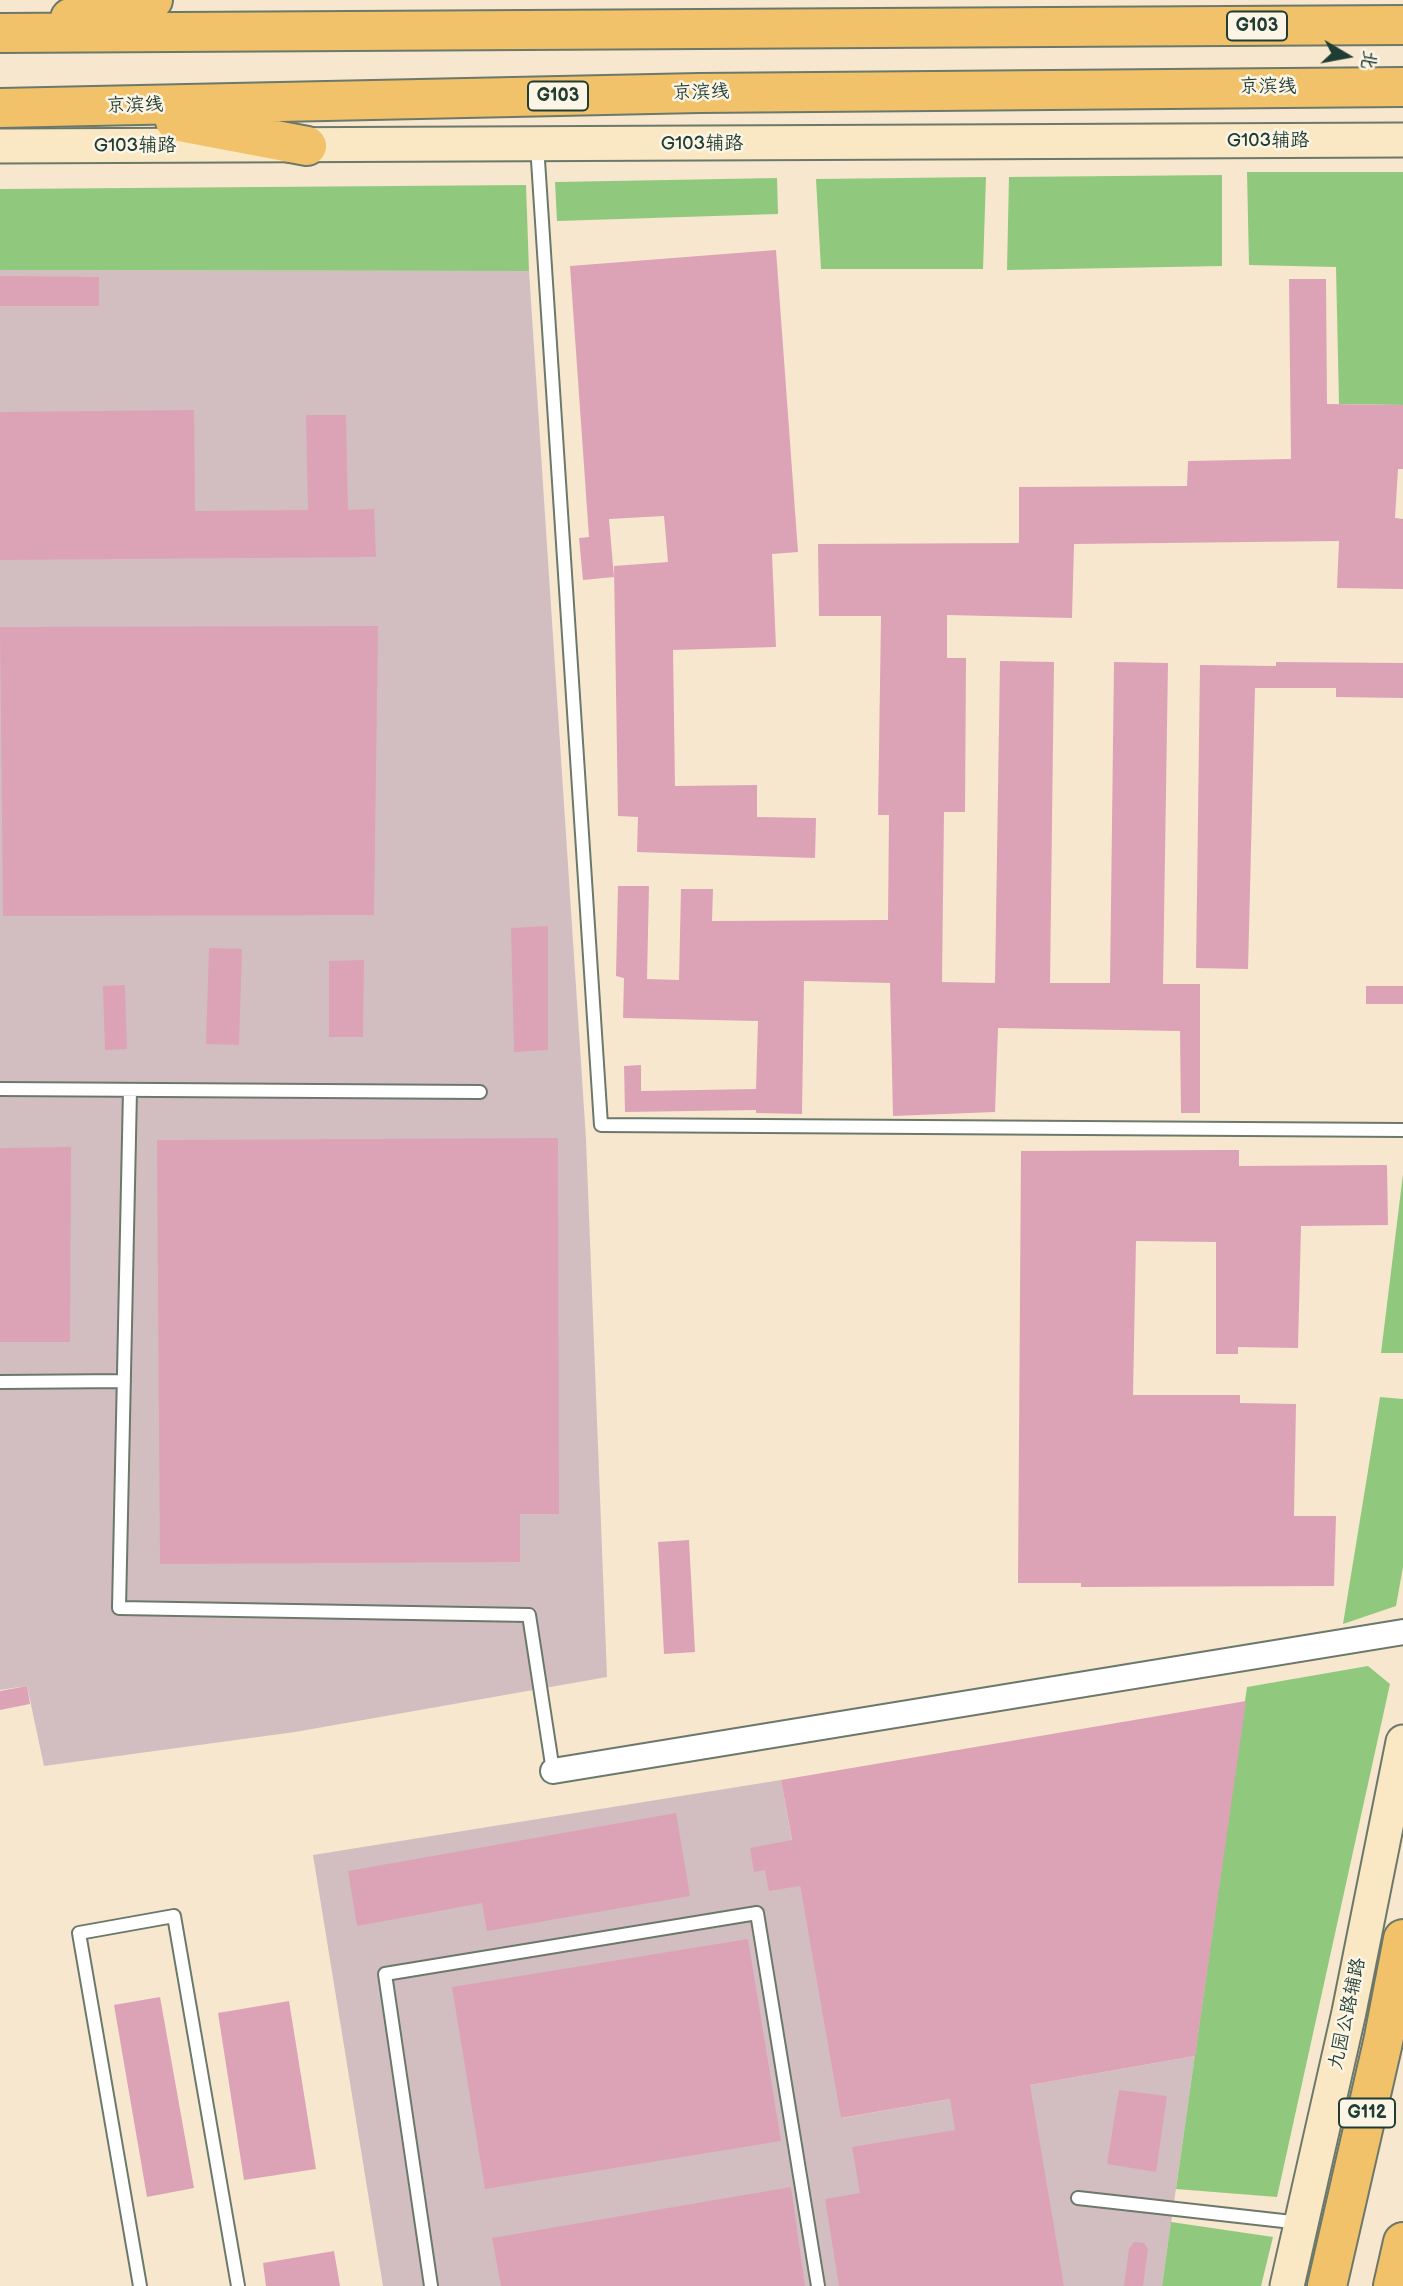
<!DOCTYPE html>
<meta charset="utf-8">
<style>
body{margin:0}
#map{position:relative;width:1403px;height:2286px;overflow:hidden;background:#f7e7cf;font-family:"Balsamiq Sans","LXGW WenKai TC",sans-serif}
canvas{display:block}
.north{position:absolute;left:1312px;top:21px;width:70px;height:70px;-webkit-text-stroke:5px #fcf5e5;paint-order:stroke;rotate:100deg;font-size:19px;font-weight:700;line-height:28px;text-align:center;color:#1f3d34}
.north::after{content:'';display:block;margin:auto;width:24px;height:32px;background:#1f3d34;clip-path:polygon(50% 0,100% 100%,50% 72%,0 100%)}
</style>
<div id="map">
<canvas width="1403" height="2286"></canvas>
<div class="north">北</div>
</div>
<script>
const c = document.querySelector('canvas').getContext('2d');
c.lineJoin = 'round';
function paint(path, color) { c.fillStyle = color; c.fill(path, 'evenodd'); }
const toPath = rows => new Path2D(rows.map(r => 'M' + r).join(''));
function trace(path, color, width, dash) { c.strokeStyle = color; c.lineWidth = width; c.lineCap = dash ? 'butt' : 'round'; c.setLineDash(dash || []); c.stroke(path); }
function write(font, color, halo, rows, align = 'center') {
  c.font = font + ' "Balsamiq Sans","LXGW WenKai TC",sans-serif'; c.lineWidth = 5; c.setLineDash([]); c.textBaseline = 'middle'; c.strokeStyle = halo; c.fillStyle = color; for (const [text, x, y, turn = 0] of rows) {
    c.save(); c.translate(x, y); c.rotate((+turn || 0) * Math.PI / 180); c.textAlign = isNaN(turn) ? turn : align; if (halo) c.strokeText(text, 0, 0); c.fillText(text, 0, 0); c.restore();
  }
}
paint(toPath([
 [0,270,529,271,586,1139,607,1677,295,1732,44,1766,27,1686,0,1690],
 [781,1780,842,2118,1195,2056,1162,2286,383,2286,313,1855]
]), '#d2bec1');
paint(toPath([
 [1247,172,1403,172,1403,405,1339,404,1336,267,1249,265],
 [1222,175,1222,266,1007,270,1009,177],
 [986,177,983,269,821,269,816,179],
 [777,178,778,214,557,221,555,182],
 [526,185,529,271,0,270,0,189],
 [1403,1174,1403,1353,1381,1353],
 [1380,1397,1403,1399,1403,1567,1396,1606,1343,1624],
 [1368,1666,1390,1684,1277,2197,1176,2189,1247,1687],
 [1171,2222,1273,2237,1261,2286,1162,2286]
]), '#90c97d');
paint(toPath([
 [776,250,798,552,772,554,776,647,673,650,675,786,757,785,757,817,816,818,815,858,637,852,638,817,618,816,614,566,668,562,664,516,609,519,614,577,583,580,579,538,589,537,570,266],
 [0,276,99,277,99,306,0,306],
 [1289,279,1326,279,1327,404,1403,405,1403,469,1398,469,1395,518,1403,519,1403,589,1337,588,1339,541,1074,544,1072,618,947,615,947,658,966,658,965,812,944,812,942,982,995,983,1000,661,1054,662,1050,983,1110,983,1114,662,1168,663,1163,984,1200,984,1200,1113,1181,1113,1180,1031,998,1028,995,1112,893,1116,890,983,804,981,802,1114,756,1113,756,1110,625,1112,624,1066,641,1065,641,1091,756,1089,758,1021,623,1018,624,978,616,976,618,886,649,886,647,979,679,980,681,889,713,889,712,921,888,920,889,815,878,815,881,616,819,616,818,544,1019,543,1019,487,1187,486,1188,461,1291,459],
 [194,410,195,511,308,510,306,415,346,415,348,510,374,509,376,557,0,560,0,412],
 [378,626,374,915,3,916,0,627],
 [1276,662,1403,663,1403,698,1336,697,1336,688,1255,688,1248,969,1196,968,1200,665,1276,666],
 [548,926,548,1050,514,1052,511,928],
 [209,948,242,949,239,1045,206,1044],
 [364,960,363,1037,329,1037,329,961],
 [125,985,127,1049,105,1050,103,986],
 [1366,986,1403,986,1403,1004,1366,1004],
 [558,1138,559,1514,520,1514,520,1562,160,1564,157,1140],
 [71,1147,70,1342,0,1342,0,1148],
 [1217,1150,1239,1150,1239,1166,1387,1165,1388,1225,1301,1226,1298,1348,1238,1347,1238,1354,1216,1354,1216,1242,1136,1241,1133,1395,1240,1395,1240,1403,1296,1404,1294,1516,1336,1516,1334,1586,1081,1587,1081,1583,1018,1583,1021,1151],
 [689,1540,695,1652,664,1654,658,1542],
 [27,1686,30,1704,0,1710,0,1691],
 [1246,1701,1195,2056,1030,2085,1064,2286,839,2286,825,2199,860,2193,852,2147,955,2130,950,2099,841,2118,800,1886,769,1891,765,1870,754,1872,750,1848,792,1840,781,1780],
 [676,1813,690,1896,487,1931,482,1903,357,1926,348,1871],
 [748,1939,781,2141,485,2189,452,1987],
 [160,1997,194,2188,147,2197,114,2005],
 [289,2001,316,2169,244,2180,218,2013],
 [1119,2090,1167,2096,1156,2172,1107,2164],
 [791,2187,805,2286,501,2286,492,2238],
 [1134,2242,1144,2243,1148,2249,1143,2286,1124,2286,1129,2249],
 [334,2251,340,2286,266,2286,263,2263]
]), '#dca3b7');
const lane = toPath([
 [537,145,601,1125,1403,1130],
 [0,1089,480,1092],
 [130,1090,119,1608,529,1615,553,1771],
 [0,1382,124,1381],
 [1078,2198,1301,2223],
 [140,2286,79,1933,174,1916,238,2286],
 [431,2286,385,1974,757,1913,818,2286]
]);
const street = toPath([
 [553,1771,1403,1632]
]);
const secondary = toPath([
 [0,146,1403,140],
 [1287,2286,1349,2012,1403,1742]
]);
const highway = toPath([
 [70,18,153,0],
 [0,33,1403,25],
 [0,108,699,93,1403,87],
 [175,121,307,146],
 [1327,2286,1383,2042,1403,1939],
 [1393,2286,1403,2242]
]);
trace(lane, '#6b786a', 16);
trace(street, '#6b786a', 28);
trace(secondary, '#6b786a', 37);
trace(highway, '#6b786a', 42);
trace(lane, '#fff', 12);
trace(street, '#fff', 24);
trace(secondary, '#fae7c3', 33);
trace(highway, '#f2c26a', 38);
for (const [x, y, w] of [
 [1257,26,60],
 [558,96,60],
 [1367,2113,56]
]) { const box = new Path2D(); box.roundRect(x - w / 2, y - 14.5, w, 29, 5); c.fillStyle = '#fcf5e5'; c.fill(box); trace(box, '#1f3d34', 2); }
write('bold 18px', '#1f3d34', null, [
 ["G103",1257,26],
 ["G103",558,96],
 ["G112",1367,2113]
]);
write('19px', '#1f3d34', '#fcf5e5', [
 ["京滨线",1268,87],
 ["京滨线",701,93,-1],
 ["京滨线",135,106,-1],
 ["G103辅路",1268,141],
 ["G103辅路",702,144],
 ["G103辅路",135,146],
 ["九园公路辅路",1348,2014,-78]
]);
</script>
